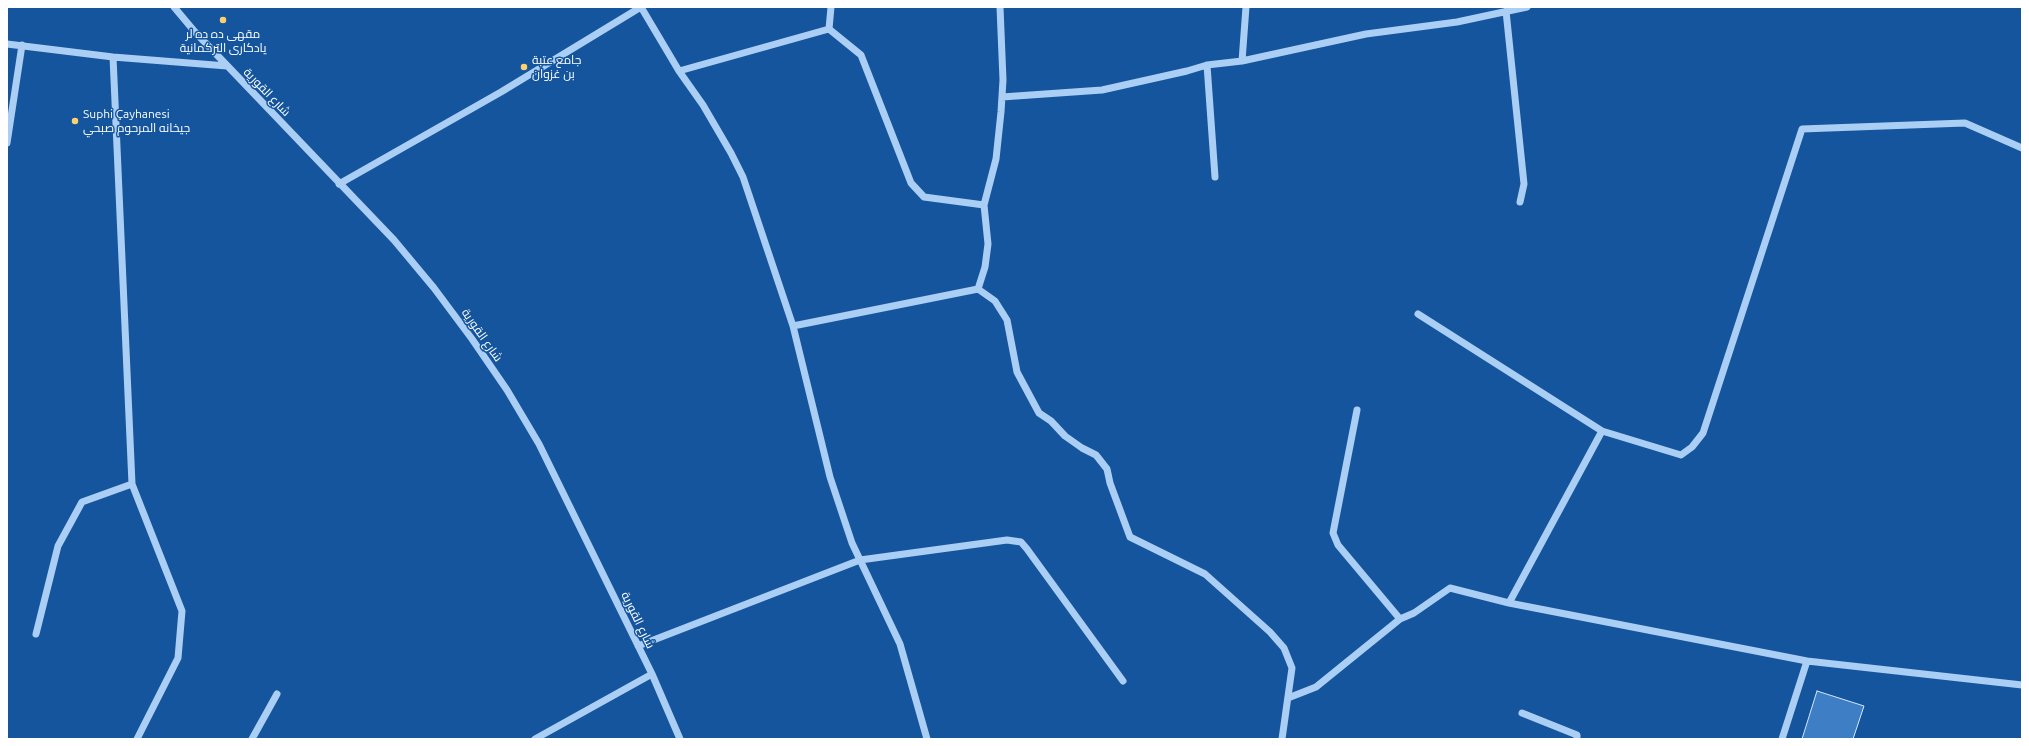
<!DOCTYPE html>
<meta charset="utf-8">
<style>
body{margin:0}
#map{position:relative;width:2029px;height:746px;overflow:hidden;background:#14559e;font-family:Ubuntu,sans-serif}
canvas{display:block}
.frame{position:absolute;inset:0;border:8px solid #fff;pointer-events:none}
</style>
<div id="map">
<canvas width="2029" height="746"></canvas>
<div class="frame"></div>
</div>
<script>
const c = document.querySelector('canvas').getContext('2d');
c.lineJoin = 'round';
function paint(path, color) { c.fillStyle = color; c.fill(path, 'evenodd'); }
const toPath = rows => new Path2D(rows.map(r => 'M' + r).join(''));
function trace(path, color, width, dash) { c.strokeStyle = color; c.lineWidth = width; c.lineCap = dash ? 'butt' : 'round'; c.setLineDash(dash || []); c.stroke(path); }
function write(font, color, halo, rows, align = 'center') {
  c.font = font + ' Ubuntu,Cairo,sans-serif'; c.lineWidth = 3; c.setLineDash([]); c.textBaseline = 'middle'; c.strokeStyle = halo; c.fillStyle = color; for (const [text, x, y, turn = 0] of rows) {
    c.save(); c.translate(x, y); c.rotate((+turn || 0) * Math.PI / 180); c.textAlign = isNaN(turn) ? turn : align; if (halo) c.strokeText(text, 0, 0); c.fillText(text, 0, 0); c.restore();
  }
}
const building = toPath([
 [1817,691,1864,706,1853,739,1802,739,1817,691]
]);
paint(building, '#3d7ec5');
trace(building, '#d3e8fd', 1);
trace(toPath([
 [174,7,195,32,394,240,434,288,472,339,507,390,539,444,652,674,680,739],
 [641,7,679,71,703,105,731,153,743,177,793,326,978,289,985,267,988,244,984,205,996,159,1001,112,1003,80,1000,7],
 [1506,11,1524,184,1520,202],
 [829,29,861,55,911,183,924,197,984,205],
 [7,44,113,57,227,66],
 [113,57,132,484,182,611,178,658,137,739],
 [1242,61,1246,7],
 [1207,65,1215,177],
 [679,71,829,29,831,7],
 [1002,97,1102,90,1187,71,1207,65,1242,61,1366,34,1457,22,1527,7],
 [7,143,22,45],
 [339,184,501,92,641,7],
 [978,289,995,301,1007,320,1017,372,1039,413,1051,421,1065,436,1082,448,1096,455,1107,469,1110,483,1130,537,1205,574,1270,632,1284,648,1292,668,1282,739],
 [1418,314,1602,431,1509,603],
 [793,326,830,477,852,543,900,644,927,739],
 [1357,410,1333,533,1338,545,1400,619],
 [1602,431,1681,455,1692,447,1703,433,1802,129,1965,123,2022,148],
 [36,634,58,546,82,502,132,484],
 [638,646,860,560,1007,540,1021,542,1027,549,1123,681],
 [1288,698,1316,687,1400,619,1414,613,1450,588,1509,603,1807,661,2022,685],
 [1522,713,1577,735,1577,739],
 [252,739,277,694],
 [535,739,652,674],
 [1782,739,1807,661]
]), '#abcef4', 7);
for (const [x, y, r, color] of [
 [223,20,4,"#ffd06e"],
 [524,67,4,"#ffd06e"],
 [75,121,4,"#ffd06e"]
]) { const dot = new Path2D(); dot.arc(x, y, r, 0, 2 * Math.PI); c.fillStyle = color; c.fill(dot); trace(dot, '#14559e', 1.5); }
write('12px', '#fff', '#14559e', [
 ["مقهى ده ده لر",223,34,"center"],
 ["يادكارى التركمانية",223,48,"center"],
 ["جامع عتبة",532,60],
 ["بن غزوان",532,74],
 ["Suphi Çayhanesi",83,114],
 ["جيخانه المرحوم صبحي",83,128]
], 'left');
write('12px', '#fff', '#14559e', [
 ["شارع القورية",267,92,46],
 ["شارع القورية",482,335,55],
 ["شارع القورية",638,620,64]
]);
</script>
